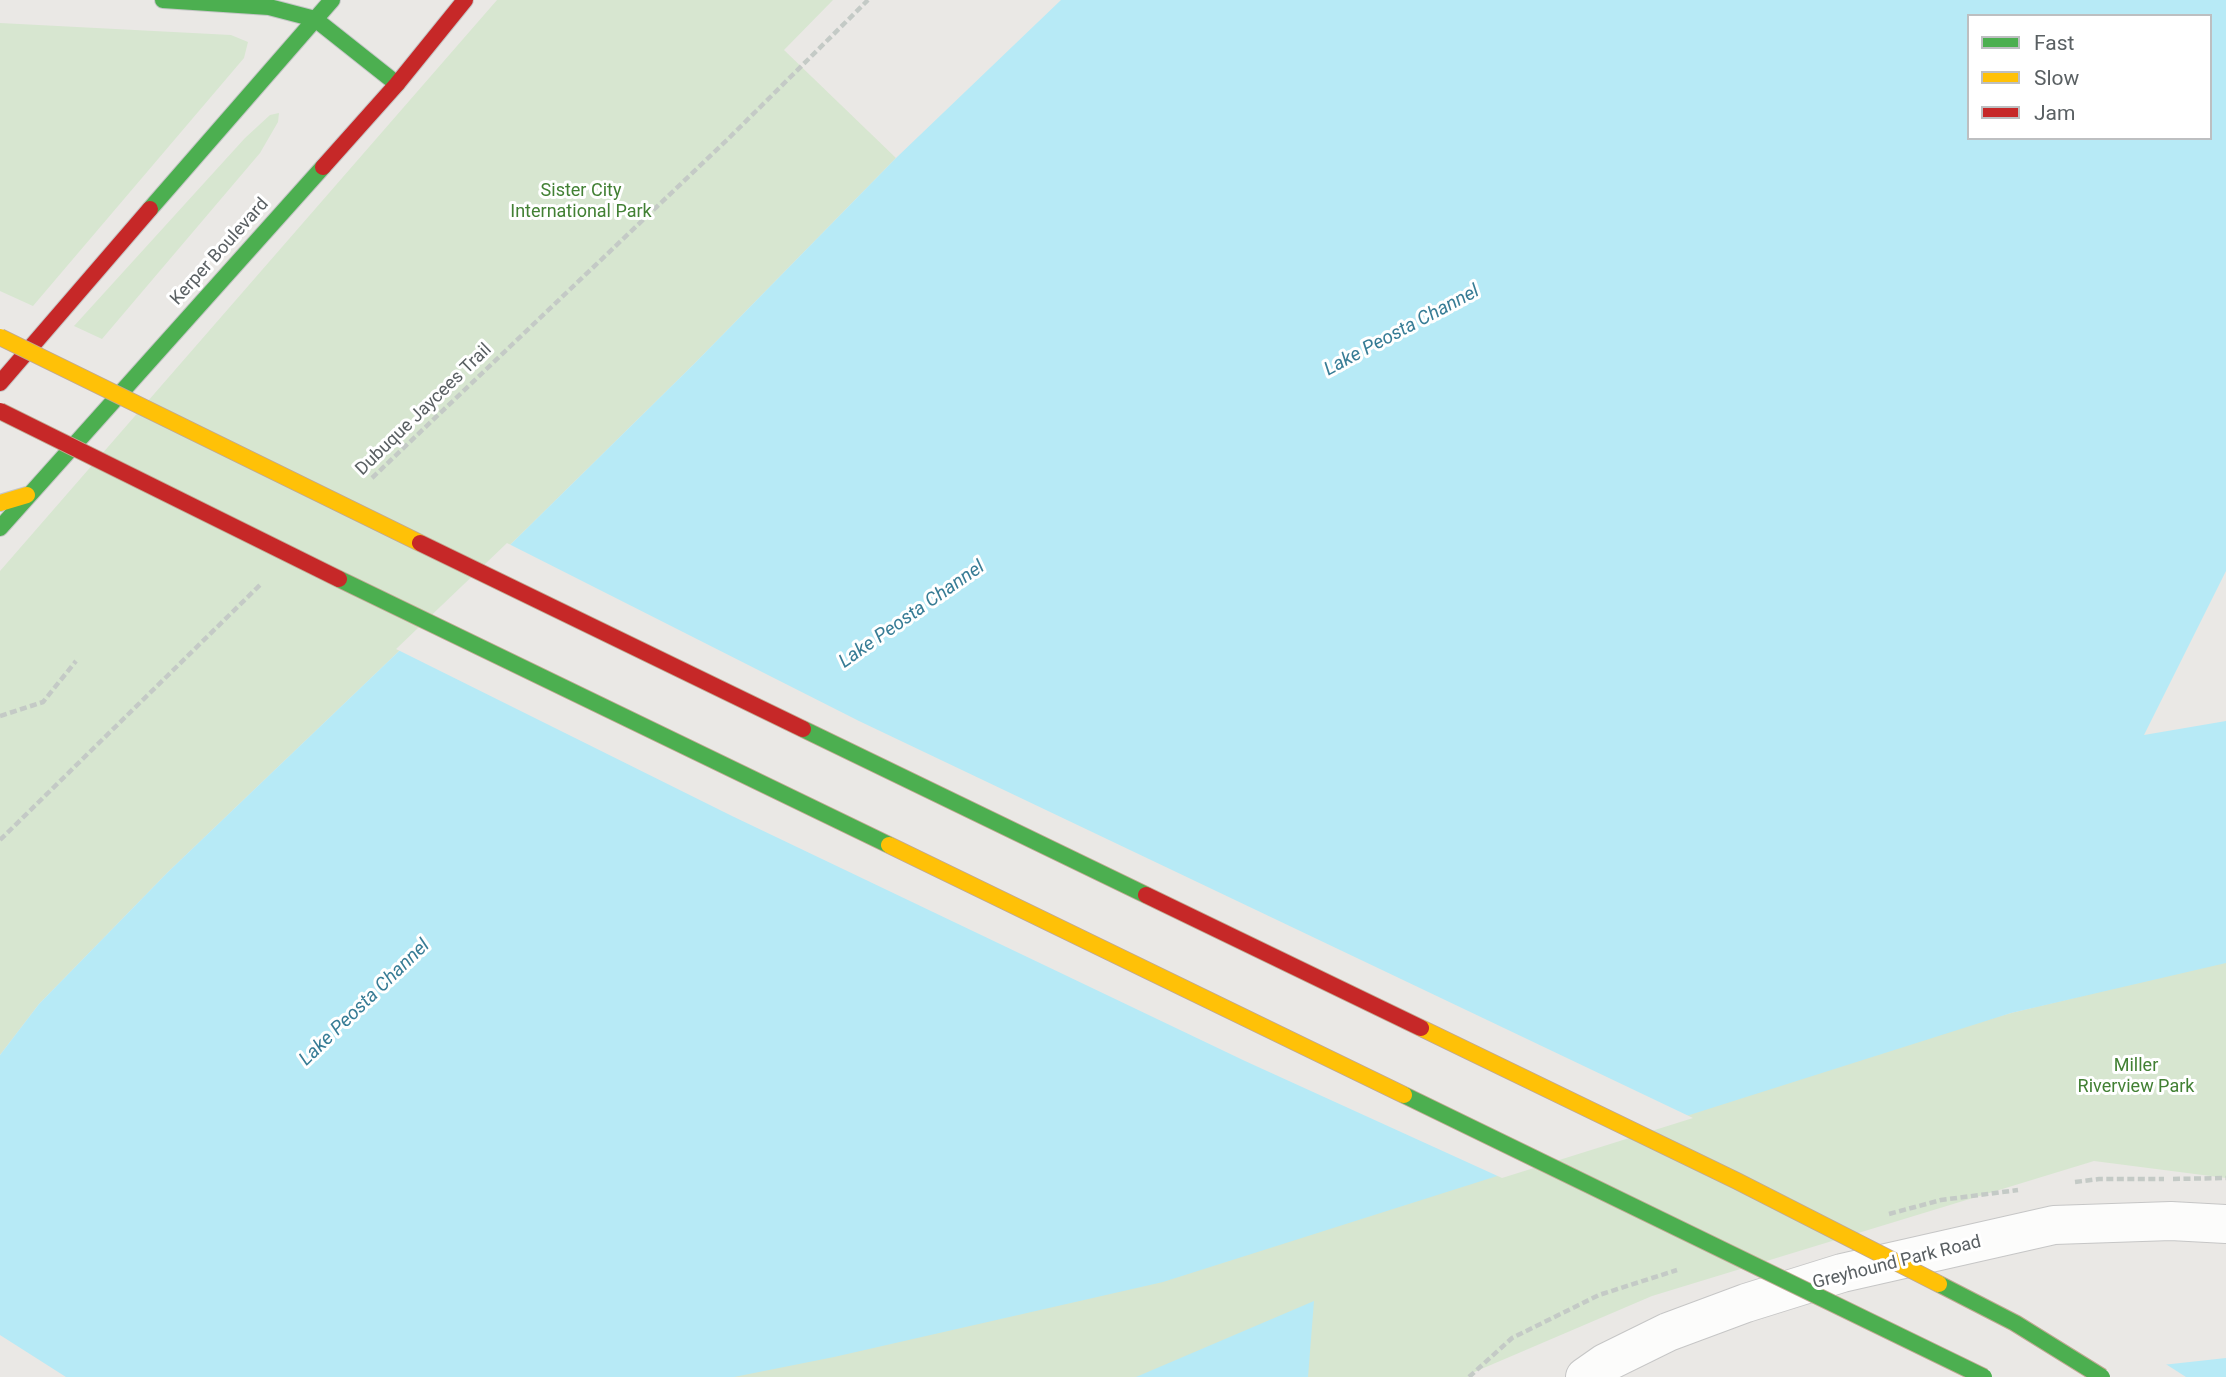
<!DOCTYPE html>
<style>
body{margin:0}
#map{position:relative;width:2226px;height:1377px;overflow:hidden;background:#eae8e5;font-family:Roboto,sans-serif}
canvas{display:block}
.legend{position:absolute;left:1967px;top:14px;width:245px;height:126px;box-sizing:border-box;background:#fff;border:2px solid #bdbfc1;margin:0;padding:9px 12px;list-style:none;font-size:21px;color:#5a6063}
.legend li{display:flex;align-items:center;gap:14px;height:35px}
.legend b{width:35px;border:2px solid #bdbfc1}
</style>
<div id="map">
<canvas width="2226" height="1377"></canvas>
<ul class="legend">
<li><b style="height:9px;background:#4caf50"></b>Fast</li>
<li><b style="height:9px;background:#ffc107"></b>Slow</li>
<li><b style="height:9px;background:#c62828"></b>Jam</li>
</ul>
</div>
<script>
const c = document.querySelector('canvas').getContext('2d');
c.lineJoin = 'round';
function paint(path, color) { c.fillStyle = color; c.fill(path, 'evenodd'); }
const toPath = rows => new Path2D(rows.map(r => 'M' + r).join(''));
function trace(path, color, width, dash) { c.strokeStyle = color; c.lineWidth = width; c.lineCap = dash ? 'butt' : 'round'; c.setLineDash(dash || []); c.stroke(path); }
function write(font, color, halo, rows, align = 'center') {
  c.font = font + ' Roboto,sans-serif'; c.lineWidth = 6; c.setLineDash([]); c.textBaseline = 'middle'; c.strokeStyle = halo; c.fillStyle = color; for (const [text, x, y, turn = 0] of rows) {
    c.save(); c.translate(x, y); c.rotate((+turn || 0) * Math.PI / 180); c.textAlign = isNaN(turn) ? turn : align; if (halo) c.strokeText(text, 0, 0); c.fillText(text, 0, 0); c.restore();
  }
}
paint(toPath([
 [497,0,833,0,784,50,896,158,694,364,510,545,168,872,39,1004,0,1055,0,571],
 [0,23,231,35,248,42,244,58,33,306,0,291],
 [279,113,278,122,260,153,102,339,74,326,245,138,270,115],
 [2226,961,2226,1178,2094,1161,1652,1296,1472,1373,1468,1377,717,1377,2011,1013]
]), '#d7e6d0');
paint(toPath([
 [1061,0,2226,0,2226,571,2144,735,2226,721,2226,963,2011,1013,1163,1282,834,1357,734,1377,0,1377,0,1055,39,1004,168,872,510,545,694,364,896,158],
 [1969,16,2210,16,2210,138,1969,138],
 [1314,1301,1308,1377,1136,1377],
 [2226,1358,2226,1377,2053,1377]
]), '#b7eaf6');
paint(toPath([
 [507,543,859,721,1693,1118,1502,1178,1245,1061,732,816,396,649],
 [0,1335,66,1377,0,1377],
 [2161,1361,2186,1377,2050,1377,2053,1374]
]), '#eae8e5');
const street = toPath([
 [1585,1377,1605,1363,1668,1332,1746,1303,1842,1273,2054,1225,2171,1221,2226,1224]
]);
const fast = toPath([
 [163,0,269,7,315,19,397,84],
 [150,209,332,0],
 [0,528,323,167]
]);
const slow = toPath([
 [0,503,27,495]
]);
const jam = toPath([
 [323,167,397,84,465,0],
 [0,383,150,209]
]);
trace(street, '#c6c6c6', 40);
trace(fast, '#c5c6c6', 18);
trace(slow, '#c5c6c6', 18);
trace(jam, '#c5c6c6', 18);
trace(toPath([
 [372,478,729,138,868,0],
 [0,716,43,702,76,661],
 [0,840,262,583],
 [2173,1179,2226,1178],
 [2075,1182,2099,1179,2164,1179],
 [1889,1214,1941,1200,2018,1190],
 [1469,1377,1512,1338,1599,1295,1677,1270]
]), '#c4cac6', 4.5, [7, 3.5]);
trace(street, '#fcfcfb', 38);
trace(fast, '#4caf50', 16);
trace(slow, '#ffc107', 16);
trace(jam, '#c62828', 16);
const fastBridge = toPath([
 [339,579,889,845],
 [803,729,1146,895],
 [1404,1095,1984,1377],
 [1939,1284,2015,1323,2102,1377]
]);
const slowBridge = toPath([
 [0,337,420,543],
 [889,845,1404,1095],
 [1421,1028,1737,1181,1939,1284]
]);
const jamBridge = toPath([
 [0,411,339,579],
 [420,543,803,729],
 [1146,895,1421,1028]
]);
trace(fastBridge, '#c1a892', 18, []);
trace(slowBridge, '#c1a892', 18, []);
trace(jamBridge, '#c1a892', 18, []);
trace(fastBridge, '#4caf50', 16);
trace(slowBridge, '#ffc107', 16);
trace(jamBridge, '#c62828', 16);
write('18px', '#428034', '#fff', [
 ["Sister City",581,191],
 ["International Park",581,212],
 ["Miller",2136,1066],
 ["Riverview Park",2136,1087]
]);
write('18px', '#5a6063', '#fff', [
 ["Kerper Boulevard",220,252,-48],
 ["Dubuque Jaycees Trail",424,410,-44],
 ["Greyhound Park Road",1897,1263,-14]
]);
write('italic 19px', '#377c95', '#fff', [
 ["Lake Peosta Channel",1402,331,-28],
 ["Lake Peosta Channel",912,615,-35],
 ["Lake Peosta Channel",365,1003,-44]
]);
</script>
